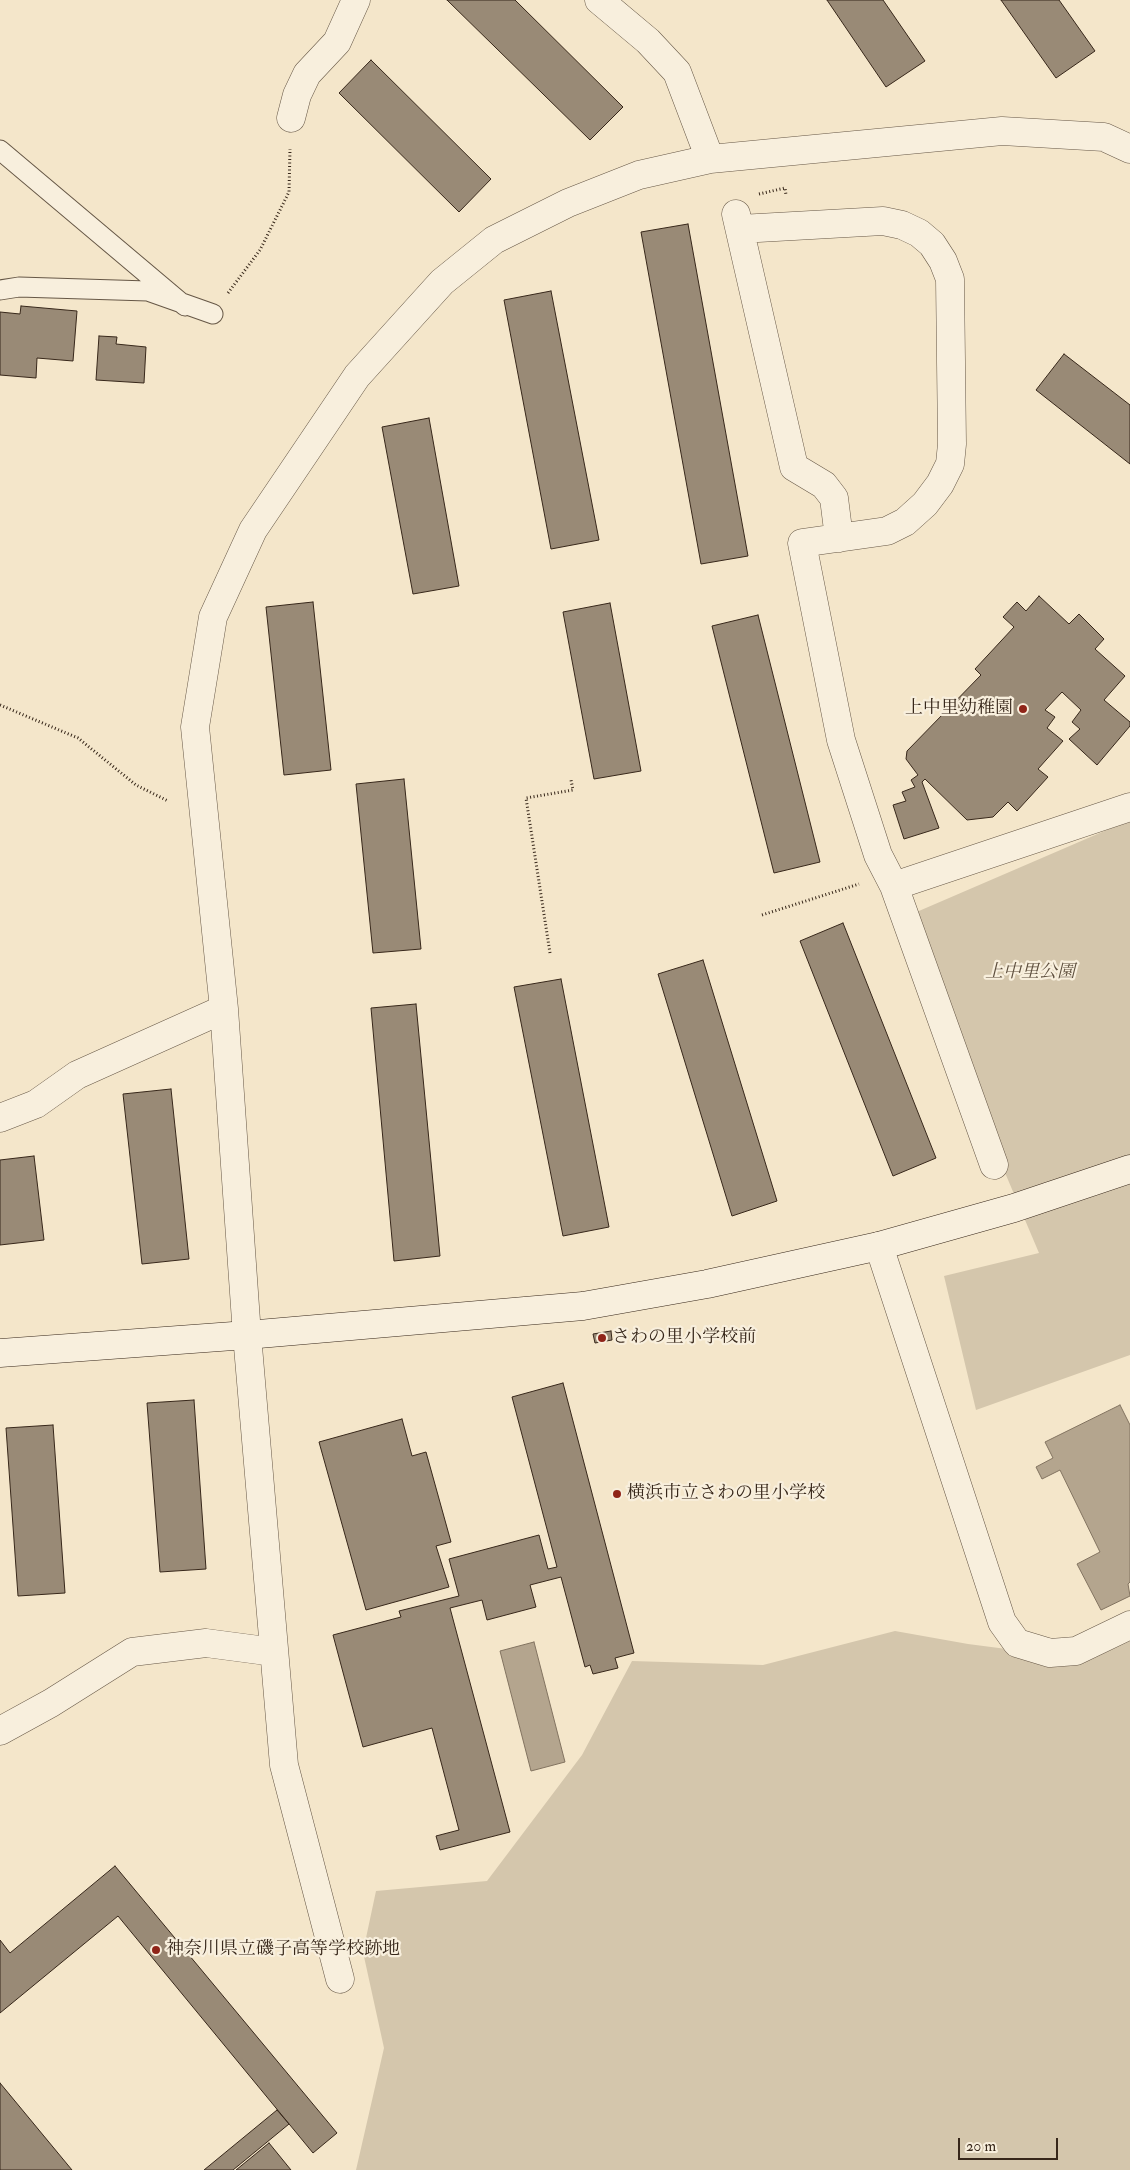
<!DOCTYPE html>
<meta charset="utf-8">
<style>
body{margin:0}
#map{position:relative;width:1130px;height:2170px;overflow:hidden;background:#f4e6ca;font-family:"IM FELL Double Pica",serif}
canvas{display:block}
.scale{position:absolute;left:958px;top:2138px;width:100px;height:22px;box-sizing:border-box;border:2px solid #37271a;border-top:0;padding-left:6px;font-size:15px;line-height:18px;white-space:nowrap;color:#37271a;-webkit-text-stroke:4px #f8efdd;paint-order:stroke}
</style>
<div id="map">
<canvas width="1130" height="2170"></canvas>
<div class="scale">20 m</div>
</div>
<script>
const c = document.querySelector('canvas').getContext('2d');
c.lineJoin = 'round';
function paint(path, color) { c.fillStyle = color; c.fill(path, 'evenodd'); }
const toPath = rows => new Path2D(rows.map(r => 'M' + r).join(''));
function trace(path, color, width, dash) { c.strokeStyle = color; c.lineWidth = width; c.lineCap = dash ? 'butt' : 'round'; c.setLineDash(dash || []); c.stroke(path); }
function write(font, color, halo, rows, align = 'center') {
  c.font = font + ' "IM FELL Double Pica","Noto Serif JP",serif'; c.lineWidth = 4.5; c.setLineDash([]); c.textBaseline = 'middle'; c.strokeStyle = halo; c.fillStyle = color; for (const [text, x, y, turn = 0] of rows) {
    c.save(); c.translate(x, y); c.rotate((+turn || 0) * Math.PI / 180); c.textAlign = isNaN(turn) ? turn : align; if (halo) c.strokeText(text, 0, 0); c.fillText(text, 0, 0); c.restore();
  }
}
paint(toPath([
 [1130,820,1130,1355,976,1410,944,1276,1039,1253,898,920],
 [895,1631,968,1644,1076,1658,1130,1639,1130,2170,356,2170,384,2048,363,1952,376,1891,487,1881,582,1755,632,1661,763,1665]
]), '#d4c6ac');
const water = toPath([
 [1120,1405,1130,1425,1130,1582,1128,1584,1130,1596,1101,1610,1077,1564,1100,1552,1060,1470,1042,1479,1036,1467,1053,1458,1045,1442,1120,1405],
 [534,1642,565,1762,531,1771,500,1651,534,1642]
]);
paint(water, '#b4a58e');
trace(water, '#827360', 1);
const building = toPath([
 [447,0,515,0,623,107,590,140,447,0],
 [827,0,883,0,925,61,886,87,827,0],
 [1001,0,1059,0,1095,51,1056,78,1001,0],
 [371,60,491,179,459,212,339,93,371,60],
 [688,224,748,556,701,564,641,232,688,224],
 [551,291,599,540,551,549,504,300,551,291],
 [21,306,77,311,73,361,37,358,36,378,0,375,0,312,20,314,21,306],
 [99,336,117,337,116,344,146,347,144,383,96,380,99,336],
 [1064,354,1130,405,1130,464,1036,390,1064,354],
 [429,418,459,586,413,594,382,427,429,418],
 [1039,596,1069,624,1079,614,1104,639,1095,649,1125,676,1104,700,1130,722,1130,726,1097,765,1069,739,1080,729,1072,722,1081,710,1062,692,1045,710,1055,717,1047,728,1063,741,1038,769,1048,777,1017,811,1008,802,993,817,967,820,925,779,922,782,939,828,904,839,893,805,906,801,902,792,915,787,911,780,918,775,906,759,907,751,981,675,975,669,1014,627,1003,617,1017,602,1026,611,1039,596],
 [313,602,331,770,284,775,266,607,313,602],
 [610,603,641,771,594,779,563,612,610,603],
 [758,615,820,862,774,873,712,626,758,615],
 [404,779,421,949,373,953,356,784,404,779],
 [843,923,936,1158,893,1176,800,941,843,923],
 [703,960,777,1201,732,1216,658,974,703,960],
 [561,979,609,1227,563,1236,514,987,561,979],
 [416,1004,440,1256,394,1261,371,1008,416,1004],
 [171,1089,189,1259,142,1264,123,1094,171,1089],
 [34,1156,44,1240,0,1245,0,1160,34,1156],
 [611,1331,612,1340,595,1343,593,1334,611,1331],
 [563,1383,634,1653,615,1658,618,1668,593,1674,590,1665,585,1667,561,1577,530,1585,536,1607,487,1620,482,1600,450,1608,510,1832,440,1850,436,1836,459,1830,432,1728,363,1747,333,1635,401,1617,399,1611,459,1596,449,1559,539,1535,548,1569,557,1567,512,1397,563,1383],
 [194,1400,206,1569,160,1572,147,1403,194,1400],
 [402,1419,412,1456,426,1452,451,1542,436,1546,449,1587,366,1610,319,1442,402,1419],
 [53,1425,65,1593,18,1596,6,1428,53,1425],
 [115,1866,337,2133,313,2153,118,1916,0,2013,0,1940,10,1953,115,1866],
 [0,2083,72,2170,0,2170,0,2083],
 [277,2110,289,2124,233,2170,204,2170,277,2110],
 [269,2143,291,2170,236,2170,269,2143]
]);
paint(building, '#998a76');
trace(building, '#37271a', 1);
const lane = toPath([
 [0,150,185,306],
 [0,290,19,287,148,291,213,314]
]);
const street = toPath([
 [599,0,648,41,677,72,710,159],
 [291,118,297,95,307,74,337,42,356,0],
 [736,214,794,467,824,485,834,498,839,538],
 [740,229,883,221,902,225,919,233,932,244,943,261,950,279,952,444,950,464,940,484,925,504,905,522,887,531,802,543,841,740,878,855,894,886,994,1165],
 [894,886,1130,807],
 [0,1118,36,1104,77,1075,224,1009],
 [879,1246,1002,1622,1017,1643,1050,1653,1076,1651,1130,1625],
 [0,1731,51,1703,132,1652,206,1643,274,1652],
 [340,1979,284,1765,247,1335,224,1009,195,727,213,617,253,530,357,376,442,282,494,240,568,203,639,175,710,159,1002,131,1104,137,1130,149]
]);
const secondary = toPath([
 [0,1353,247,1335,583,1306,707,1284,879,1246,1014,1208,1130,1169]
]);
trace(lane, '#665746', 21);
trace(street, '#665746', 29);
trace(secondary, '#37271a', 29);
trace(toPath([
 [759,194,785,188,786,195],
 [228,293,260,250,289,192,290,149],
 [0,705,78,738,136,785,168,801],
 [762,915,859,884],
 [550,953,526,798,573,790,571,780]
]), '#37271a', 3, [1, 2.5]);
trace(lane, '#f8efdd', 19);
trace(street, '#f8efdd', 28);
trace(secondary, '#f8efdd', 28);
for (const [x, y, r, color] of [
 [1023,709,5,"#8f2418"],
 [602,1338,5,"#8f2418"],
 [617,1494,5,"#8f2418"],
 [156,1950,5,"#8f2418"]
]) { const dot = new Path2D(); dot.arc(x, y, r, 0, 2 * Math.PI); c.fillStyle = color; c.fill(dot); trace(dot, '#f8efdd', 2); }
write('18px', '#37271a', '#f8efdd', [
 ["上中里幼稚園",1013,709,"right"],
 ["さわの里小学校前",612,1338],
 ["横浜市立さわの里小学校",627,1494],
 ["神奈川県立磯子高等学校跡地",166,1950]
], 'left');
write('italic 18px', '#5e4f3e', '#f8efdd', [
 ["上中里公園",1030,973]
]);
</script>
